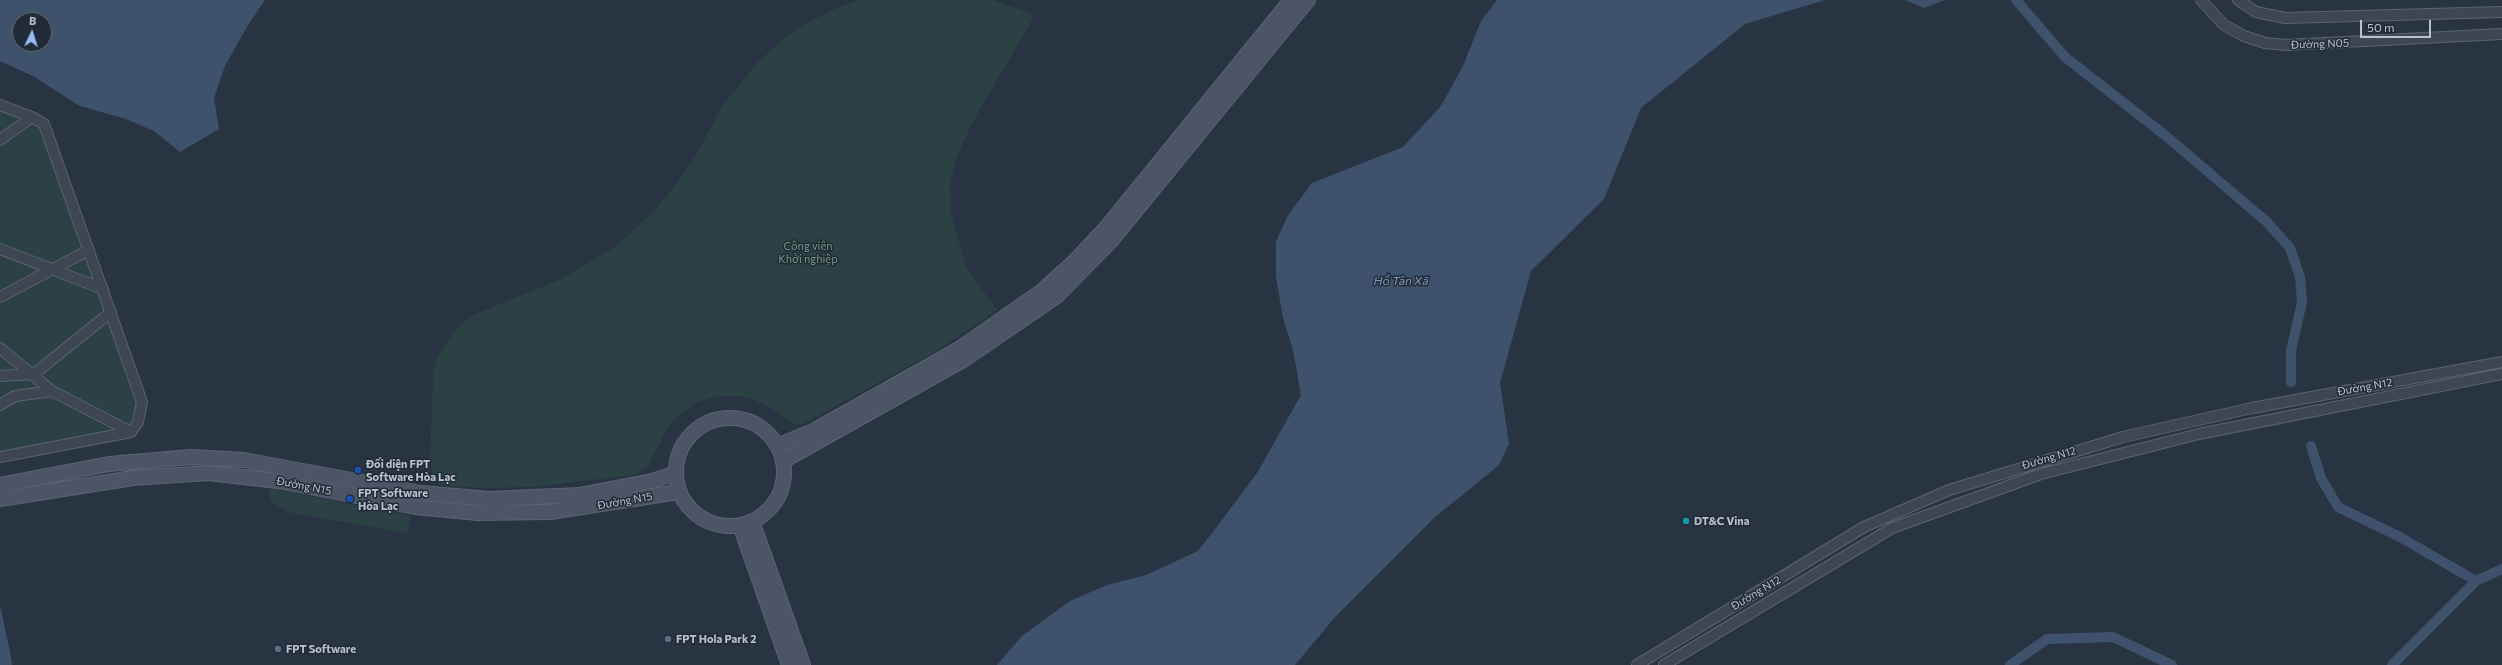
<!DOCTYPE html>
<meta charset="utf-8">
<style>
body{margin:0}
#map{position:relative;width:2502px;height:665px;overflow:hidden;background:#283442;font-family:Commissioner,sans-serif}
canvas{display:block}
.north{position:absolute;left:12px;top:12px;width:40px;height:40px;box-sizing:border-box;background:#212b38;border:1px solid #5e6773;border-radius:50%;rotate:4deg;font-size:11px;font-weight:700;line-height:16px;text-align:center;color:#bac1cc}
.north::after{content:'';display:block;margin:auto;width:14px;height:18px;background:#97bbf4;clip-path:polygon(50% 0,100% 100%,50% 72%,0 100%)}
.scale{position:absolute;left:2360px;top:20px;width:71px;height:18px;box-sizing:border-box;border:2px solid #bac1cc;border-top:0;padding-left:5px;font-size:12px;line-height:14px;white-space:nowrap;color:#bac1cc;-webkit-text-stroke:3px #212b38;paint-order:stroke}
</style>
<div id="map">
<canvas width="2502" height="665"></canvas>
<div class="north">B</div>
<div class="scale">50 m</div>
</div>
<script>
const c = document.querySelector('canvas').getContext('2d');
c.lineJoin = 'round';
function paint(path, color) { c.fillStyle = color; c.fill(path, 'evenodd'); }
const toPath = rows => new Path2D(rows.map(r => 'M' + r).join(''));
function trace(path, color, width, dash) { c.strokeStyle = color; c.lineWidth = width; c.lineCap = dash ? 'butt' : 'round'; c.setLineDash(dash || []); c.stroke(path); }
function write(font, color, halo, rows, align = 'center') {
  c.font = font + ' Commissioner,sans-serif'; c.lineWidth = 3; c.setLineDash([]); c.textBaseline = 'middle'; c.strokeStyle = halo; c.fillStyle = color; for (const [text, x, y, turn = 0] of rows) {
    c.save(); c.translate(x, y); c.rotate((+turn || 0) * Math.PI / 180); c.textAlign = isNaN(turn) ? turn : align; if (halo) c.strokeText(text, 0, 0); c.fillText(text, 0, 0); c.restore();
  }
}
paint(toPath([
 [859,0,992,0,1035,15,971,125,956,159,950,186,951,213,966,267,997,310,938,350,803,424,794,424,770,407,754,400,741,396,719,396,698,402,681,413,668,427,647,468,632,475,533,487,479,488,441,485,434,481,430,457,433,374,437,357,454,331,471,316,561,279,616,246,651,214,672,190,695,157,722,106,760,60,783,39,807,23,832,10],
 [0,107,42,127,137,394,139,410,129,429,0,453],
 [270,488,411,516,408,532,405,533,288,512,274,504,270,500]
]), '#2b4143');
paint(toPath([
 [0,0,265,0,248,25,225,66,214,98,219,129,180,152,154,131,126,119,80,106,33,76,0,61],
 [20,20,44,20,44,44,20,44],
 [1497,0,1825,0,1745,24,1641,108,1604,199,1531,271,1500,383,1509,444,1499,465,1434,518,1336,616,1295,665,997,665,1022,636,1070,601,1107,585,1146,575,1198,551,1219,524,1257,473,1301,395,1293,350,1283,318,1276,277,1276,241,1288,215,1312,183,1403,147,1441,106,1463,66,1481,21],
 [1905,0,1945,0,1924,8],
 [0,606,10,651,12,665,0,665]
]), '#3f526b');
trace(toPath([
 [2016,0,2065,57,2166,136,2267,222,2290,248,2300,277,2302,302,2291,351,2291,382],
 [2311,446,2321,478,2338,507,2400,537,2476,581],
 [2010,665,2047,639,2113,637,2172,665],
 [2392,665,2476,581,2502,569]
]), '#3f526b', 10);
const street = toPath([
 [2201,0,2224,25,2244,36,2265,43,2286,45,2502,34],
 [2238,0,2256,12,2285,18,2502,12],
 [0,105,32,117,44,124,142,402,138,422,131,432,0,457],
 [0,140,32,117],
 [0,249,103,289],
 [0,297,89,250],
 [0,348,52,391,131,432],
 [0,376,34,374,111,312],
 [0,405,15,396,52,391],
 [1637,665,1864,527,1949,490,2123,437,2252,408,2502,362],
 [1664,665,1892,528,2041,474,2199,434,2502,374]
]);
const secondary = toPath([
 '676 472a54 54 0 1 1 108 0a54 54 0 1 1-108 0Z',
 [777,446,815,430,959,349,1042,291,1074,262,1106,228,1291,0],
 [783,461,965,359,1057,296,1111,241,1308,0],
 [0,485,109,464,191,457,244,460,421,493,489,499,579,495,652,481,676,473],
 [0,499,133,478,208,473,278,481,415,507,478,513,550,512,679,492],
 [752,521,803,665],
 [740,525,789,665]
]);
trace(street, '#5b6470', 12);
trace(secondary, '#5b6470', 16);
trace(street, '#3d4652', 10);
trace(secondary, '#4b5565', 14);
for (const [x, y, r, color] of [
 [358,470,4,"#1a4fb4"],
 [350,499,4,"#1a4fb4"],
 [1686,521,4,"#0f9aa8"],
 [668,639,4,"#5c6f8a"],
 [278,649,4,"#5c6f8a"]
]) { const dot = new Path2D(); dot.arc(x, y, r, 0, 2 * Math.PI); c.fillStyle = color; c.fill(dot); trace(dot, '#212b38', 1.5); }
write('11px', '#bac1cc', '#212b38', [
 ["Đường N05",2320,44,-2],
 ["Đường N12",2365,387,-10],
 ["Đường N12",2049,458,-16],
 ["Đường N15",304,486,11],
 ["Đường N15",625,501,-10],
 ["Đường N12",1756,593,-31]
]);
write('11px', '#729c7c', '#212b38', [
 ["Công viên",808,246],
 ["Khởi nghiệp",808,259]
]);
write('bold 11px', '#bac1cc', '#212b38', [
 ["Đối diện FPT",366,464],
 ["Software Hòa Lạc",366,477],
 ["FPT Software",358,493],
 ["Hòa Lạc",358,506],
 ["DT&C Vina",1694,521],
 ["FPT Hola Park 2",676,639],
 ["FPT Software",286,649]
], 'left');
write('italic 12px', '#8398b2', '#212b38', [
 ["Hồ Tân Xã",1401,281]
]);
</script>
